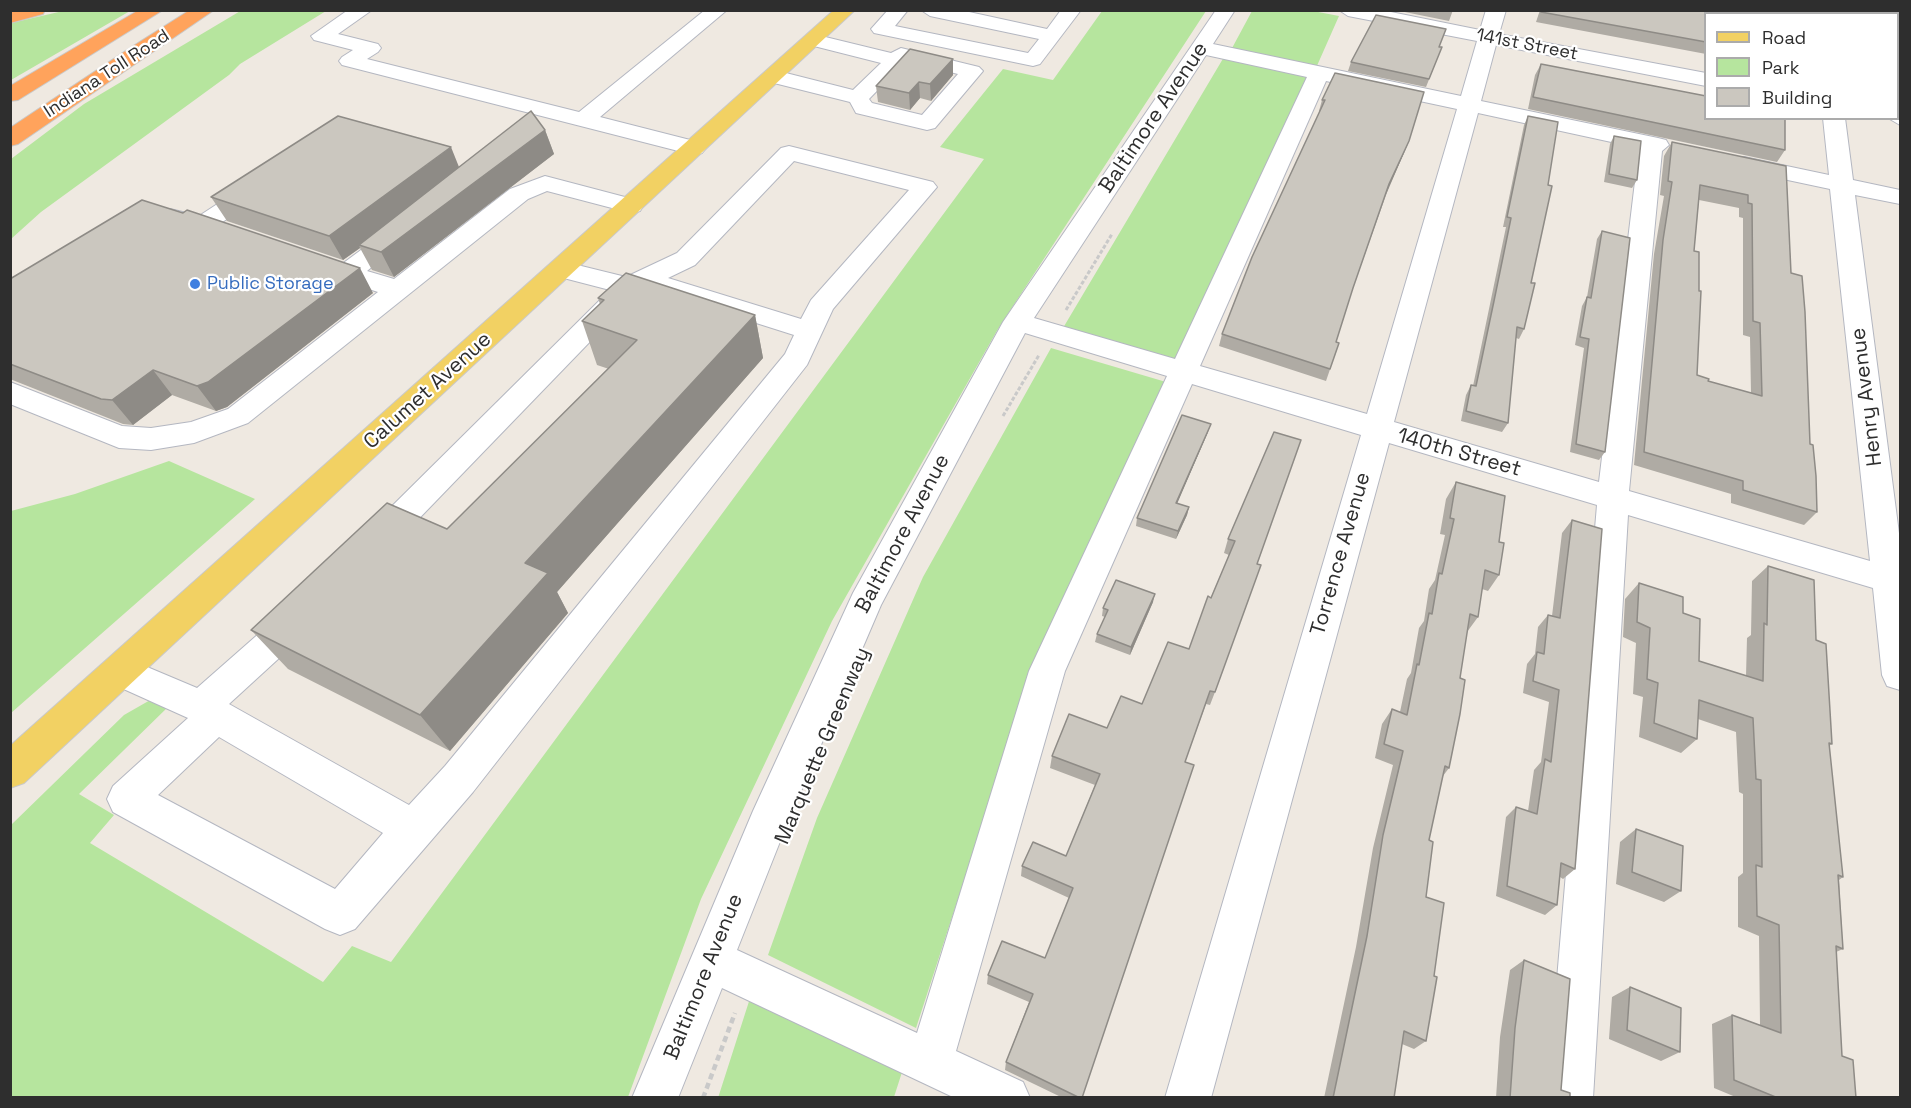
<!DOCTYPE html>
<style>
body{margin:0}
#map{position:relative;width:1911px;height:1108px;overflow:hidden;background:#efe9e1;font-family:"Space Grotesk",sans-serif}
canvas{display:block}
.frame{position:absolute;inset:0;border:12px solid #2e2e2e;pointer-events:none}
.legend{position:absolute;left:1704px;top:12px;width:195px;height:108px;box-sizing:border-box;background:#fff;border:2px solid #ababab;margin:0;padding:8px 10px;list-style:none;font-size:18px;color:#2e2e2e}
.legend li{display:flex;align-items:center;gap:12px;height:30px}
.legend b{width:30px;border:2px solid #ababab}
</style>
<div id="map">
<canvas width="1911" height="1108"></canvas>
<div class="frame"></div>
<ul class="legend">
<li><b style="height:8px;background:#f2d163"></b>Road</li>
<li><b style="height:16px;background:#b6e59e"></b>Park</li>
<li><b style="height:16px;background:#cbc7bf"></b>Building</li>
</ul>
</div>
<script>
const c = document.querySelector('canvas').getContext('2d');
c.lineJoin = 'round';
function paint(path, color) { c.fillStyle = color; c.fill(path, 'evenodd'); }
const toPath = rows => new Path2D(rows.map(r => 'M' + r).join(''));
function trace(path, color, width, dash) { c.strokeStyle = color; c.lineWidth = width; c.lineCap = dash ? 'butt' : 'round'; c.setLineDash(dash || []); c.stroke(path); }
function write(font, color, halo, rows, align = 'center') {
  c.font = font + ' "Space Grotesk",sans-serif'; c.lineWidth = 4.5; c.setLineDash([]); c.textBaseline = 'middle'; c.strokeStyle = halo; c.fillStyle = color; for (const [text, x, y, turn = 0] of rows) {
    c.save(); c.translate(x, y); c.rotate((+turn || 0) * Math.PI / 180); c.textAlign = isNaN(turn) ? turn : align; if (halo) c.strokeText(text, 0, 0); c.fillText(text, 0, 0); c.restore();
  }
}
paint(toPath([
 [242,10,326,11,240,64,229,75,41,212,11,239,11,159,84,104],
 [63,11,130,11,11,80,11,23],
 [1102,11,1206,11,998,329,832,621,701,899,628,1097,11,1098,11,825,124,715,152,699,169,706,79,794,114,815,90,843,323,982,352,946,391,962,984,159,940,147,1003,69,1053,80],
 [1252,11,1313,11,1339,16,1316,68,1231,50],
 [1224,57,1310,74,1175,362,1063,328],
 [1051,348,1166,382,1034,665,916,1028,768,955,817,818,923,577],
 [169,461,255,499,11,713,11,511,75,494],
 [752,992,903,1069,894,1097,718,1098]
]), '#b6e59e');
const minor = toPath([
 [348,10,372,10,338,34,378,44,381,48,378,52,367,59,579,112,705,10,727,10,600,117,702,143,706,148,702,153,694,155,342,65,339,61,342,57,353,50,314,40,311,36,348,10],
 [888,10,908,10,895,26,1028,53,1039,39,930,16,921,10,960,10,1047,29,1061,10,1081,10,1040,64,1033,66,874,33,871,29,888,10],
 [1216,10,1235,10,1213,44,1461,96,1477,41,1348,16,1339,10,1381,10,1480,30,1486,10,1506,10,1499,34,1706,73,1706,86,1496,45,1481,101,1658,138,1666,140,1669,145,1662,151,1629,491,1870,561,1830,189,1736,169,1732,164,1736,159,1744,157,1829,175,1823,118,1845,118,1853,180,1900,190,1900,204,1855,195,1900,541,1900,690,1887,686,1882,675,1873,588,1628,515,1593,1098,1547,1098,1597,505,1389,443,1211,1098,1165,1098,1361,435,1192,384,1065,671,956,1051,1023,1082,1030,1098,955,1098,722,988,678,1098,632,1098,753,811,853,593,1003,322,1216,10],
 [1206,55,1307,77,1175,359,1034,318,1206,55],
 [1326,81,1457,109,1367,414,1200,366,1326,81],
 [1478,113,1639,148,1599,482,1394,422,1478,113],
 [1025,333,1167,376,1029,671,917,1033,737,950,787,824,881,605,1025,333],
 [1811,10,1831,10,1831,14,1811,14,1811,10],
 [813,34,891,53,901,48,979,67,983,71,935,128,927,130,856,113,850,102,766,81,763,76,766,71,774,70,853,90,881,63,806,44,803,40,806,36,813,34],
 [906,61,958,74,922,115,872,103,869,99,906,61],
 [1898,110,1900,111,1900,125,1888,118,1898,118,1898,110],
 [789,146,933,182,937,187,833,309,807,365,473,792,355,929,340,935,325,929,113,812,107,799,113,786,188,718,108,682,103,671,108,660,121,656,197,688,288,608,300,604,312,608,317,618,312,628,229,704,409,805,445,766,785,354,794,335,646,288,638,292,406,532,397,547,385,551,373,547,369,538,373,529,384,514,610,290,552,275,548,269,552,263,561,261,626,277,677,253,781,148,789,146],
 [794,161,909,190,811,300,801,319,668,278,695,265,794,161],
 [219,737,383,833,335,889,158,795,219,737],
 [545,176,640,201,643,206,640,211,631,213,547,191,528,199,248,423,194,443,151,450,119,448,10,404,10,382,122,426,151,428,191,422,228,409,378,292,338,279,334,273,338,267,392,227,401,224,410,227,414,232,367,271,394,279,510,189,545,176],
 [259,180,267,182,271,187,267,192,212,229,203,231,170,223,161,221,158,216,161,211,170,209,199,216,251,182,259,180]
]);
const major = toPath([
 [834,10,855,10,24,783,10,788,10,746,834,10]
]);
const highway = toPath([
 [45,10,43,14,10,23,10,11,45,10],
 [139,10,163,10,18,100,10,101,10,86,139,10],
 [190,10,214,10,18,144,10,146,10,128,127,50,190,10]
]);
trace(minor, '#b4b7c1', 2);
trace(major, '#c9c9c9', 2);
trace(highway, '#c9c9c9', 2);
trace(toPath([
 [1066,310,1112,234],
 [1003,416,1039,355]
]), '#c9c9c9', 3, [4, 2]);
trace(toPath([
 [703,1098,735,1013]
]), '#c9c9c9', 4.5, [6, 4]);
paint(minor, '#fff');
paint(major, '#f2d163');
paint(highway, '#ffa35c');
paint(toPath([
 [1395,10,1453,10,1449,21],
 [1540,10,1702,10,1710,12,1711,10,1778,10,1706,14,1706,54,1536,22],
 [1439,47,1442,47,1426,87,1348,71,1351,62],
 [953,59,953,75,931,101,920,98,910,110,878,102,876,86],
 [1541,64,1785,150,1777,162,1528,109,1535,75],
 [1335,73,1409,141,1386,195,1353,288,1336,342,1339,343,1326,381,1219,346,1222,334,1320,111,1319,111,1322,100],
 [1528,116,1531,283,1524,329,1519,339,1516,338,1508,423,1502,432,1461,421,1466,395,1471,385,1473,386,1506,227,1503,227,1524,125],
 [545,130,554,154,394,277,372,270,360,248,343,260,227,221,211,197,459,167],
 [1614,136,1637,180,1632,188,1604,182,1610,144],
 [1672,142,1786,166,1791,273,1817,512,1804,525,1731,503,1731,494,1634,465,1654,254,1664,196,1660,195,1664,156],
 [1699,200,1739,208,1739,217,1743,218,1743,335,1750,337,1751,393,1708,381,1697,375,1694,251],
 [1602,231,1605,452,1599,460,1570,452,1584,348,1575,345,1582,306,1587,297,1597,239],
 [10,279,373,293,227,407,216,411,172,395,133,425,123,424,10,379],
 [598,298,755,315,763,358,557,592,568,613,450,751,288,669,251,630,447,529,609,369,597,365,582,321,600,304],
 [1208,432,1177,503,1189,507,1187,515,1176,539,1136,526,1137,518],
 [1274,432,1257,564,1215,692,1210,705,1206,704,1185,762,1082,1098,1063,1098,1005,1070,1006,1062,1029,1002,987,984,988,975,1045,958,1069,898,1021,876,1022,866,1066,856,1095,785,1050,768,1052,756,1107,728,1142,704,1189,649,1229,555,1224,553,1228,539],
 [1456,482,1499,542,1499,575,1488,591,1482,589,1478,617,1467,632,1460,678,1449,768,1443,776,1429,840,1426,897,1434,976,1426,1041,1414,1049,1402,1044,1394,1098,1324,1098,1356,947,1373,848,1393,765,1375,758,1382,724,1392,709,1400,712,1407,679,1411,673,1419,628,1424,621,1429,589,1435,580,1445,535,1440,534,1446,499],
 [1572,520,1575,869,1563,879,1560,877,1557,905,1545,915,1496,896,1506,817,1516,807,1528,811,1534,770,1541,762,1549,702,1523,693,1527,664,1535,654,1538,627,1548,615,1552,616,1562,533],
 [1768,566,1816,640,1832,744,1829,746,1843,877,1839,880,1843,949,1836,952,1842,1056,1856,1098,1738,1098,1714,1088,1712,1024,1732,1015,1760,1025,1759,936,1738,927,1738,877,1743,873,1743,794,1739,792,1736,732,1698,719,1697,739,1681,753,1639,737,1643,697,1633,694,1636,643,1623,637,1625,599,1639,583,1683,613,1699,661,1746,676,1747,638,1751,635,1752,581],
 [1153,602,1130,655,1095,642,1097,634,1105,617,1102,616,1103,608],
 [1636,829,1681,891,1664,902,1616,884,1620,842],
 [1524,960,1561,1090,1570,1098,1496,1098,1500,1037,1510,970],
 [1630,987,1680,1052,1661,1061,1609,1039,1612,997]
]), '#afaba4');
paint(toPath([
 [953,59,953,75,931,101,930,84],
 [919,82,920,98,910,110,909,93],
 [545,130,554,154,394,277,381,252],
 [1409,141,1404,153,1385,196,1389,184],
 [451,147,461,172,359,245,360,248,343,260,329,236],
 [360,268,373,293,227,407,216,411,197,386],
 [755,315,763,358,557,592,568,613,450,751,420,715,525,563],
 [153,370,172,395,133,425,112,400],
 [1211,424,1208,432,1174,511,1176,503],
 [1189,507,1187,515,1176,539,1178,531],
 [1155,594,1153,602,1130,655,1131,647]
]), '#8e8b86');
const building = toPath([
 [1541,10,1702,10,1711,12,1712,10,1778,10,1778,14,1706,14,1706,42,1541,12,1541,10],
 [1376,15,1446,29,1439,47,1442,47,1429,79,1351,62,1376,15],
 [910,49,953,59,930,84,919,82,909,93,876,86,910,49],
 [1541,64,1706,96,1706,118,1785,118,1785,150,1533,97,1541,64],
 [1335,73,1424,92,1409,141,1389,184,1353,288,1336,342,1339,343,1330,369,1222,334,1252,257,1325,100,1322,100,1335,73],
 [531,111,545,130,381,252,359,245,531,111],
 [338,116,451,147,329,236,211,197,338,116],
 [1528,116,1558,122,1548,185,1552,186,1531,283,1535,283,1524,329,1517,327,1508,423,1466,411,1471,385,1476,386,1494,301,1511,218,1507,217,1528,116],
 [1614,136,1641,141,1637,180,1609,174,1614,136],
 [1672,142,1786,166,1791,273,1802,276,1805,312,1810,444,1813,445,1816,476,1817,512,1743,490,1743,481,1644,452,1663,240,1672,182,1668,181,1672,142],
 [1700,185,1748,195,1748,203,1752,204,1753,321,1760,323,1762,396,1708,381,1709,379,1697,375,1701,291,1699,291,1699,252,1694,251,1700,185],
 [142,200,183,213,187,210,360,268,208,382,197,386,153,370,112,400,101,399,10,364,10,279,142,200],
 [1602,231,1630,238,1605,452,1576,444,1589,339,1580,337,1587,297,1591,298,1602,231],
 [626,273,755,315,525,563,548,573,420,715,251,630,387,503,447,529,637,340,582,321,604,300,598,298,626,273],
 [1182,415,1211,424,1176,503,1189,507,1178,531,1137,518,1182,415],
 [1274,432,1301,440,1257,564,1261,565,1215,692,1210,691,1185,762,1194,765,1082,1098,1080,1098,1006,1062,1033,994,988,975,1002,941,1045,958,1073,888,1022,866,1033,842,1066,856,1100,774,1052,756,1069,714,1107,728,1121,696,1142,704,1168,642,1189,649,1208,596,1211,598,1235,541,1228,539,1274,432],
 [1456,482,1505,496,1499,542,1504,543,1499,575,1485,570,1478,617,1470,614,1460,678,1465,680,1460,714,1449,768,1445,766,1429,840,1433,842,1426,897,1444,903,1434,976,1437,977,1426,1041,1404,1031,1394,1098,1333,1098,1367,936,1383,835,1403,751,1384,744,1392,709,1407,715,1417,664,1419,665,1429,613,1432,614,1439,573,1442,574,1454,519,1450,518,1456,482],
 [1572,520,1602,529,1575,869,1561,863,1557,905,1507,886,1516,807,1537,814,1545,759,1551,762,1559,690,1533,681,1537,652,1544,654,1548,615,1560,618,1572,520],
 [1768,566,1814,580,1816,640,1826,644,1832,744,1829,743,1843,877,1838,875,1843,949,1836,946,1842,1056,1853,1060,1856,1098,1778,1098,1734,1080,1732,1015,1781,1033,1779,925,1757,916,1756,865,1762,867,1761,780,1756,779,1753,718,1699,700,1697,739,1654,723,1658,683,1647,679,1650,628,1637,622,1639,583,1683,597,1683,613,1700,619,1699,661,1763,681,1764,623,1767,625,1768,566],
 [1116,580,1155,594,1131,647,1097,634,1108,610,1103,608,1116,580],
 [1636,829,1683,846,1681,891,1632,872,1636,829],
 [1524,960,1570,979,1561,1090,1570,1093,1570,1098,1510,1098,1515,1028,1524,960],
 [1630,987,1681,1008,1680,1052,1627,1030,1630,987]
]);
paint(building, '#cbc7bf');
trace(building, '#8e8b86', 1.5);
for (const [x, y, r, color] of [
 [195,284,6,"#3f7fe0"]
]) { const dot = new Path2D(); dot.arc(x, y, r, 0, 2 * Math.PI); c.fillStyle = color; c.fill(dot); trace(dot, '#fff', 2); }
write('18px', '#2e2e2e', '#fff', [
 ["141st Street",1527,45,11],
 ["Indiana Toll Road",107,74,-33]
]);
write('18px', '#366cbe', '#fff', [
 ["Public Storage",207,284]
], 'left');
write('21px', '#2e2e2e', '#fff', [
 ["Baltimore Avenue",1154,118,-56],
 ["Calumet Avenue",428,391,-42],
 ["Henry Avenue",1867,397,-97],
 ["140th Street",1459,453,16],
 ["Baltimore Avenue",903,534,-62],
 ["Torrence Avenue",1341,554,-74],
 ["Marquette Greenway",823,746,-67],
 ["Baltimore Avenue",704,977,-68]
]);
</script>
